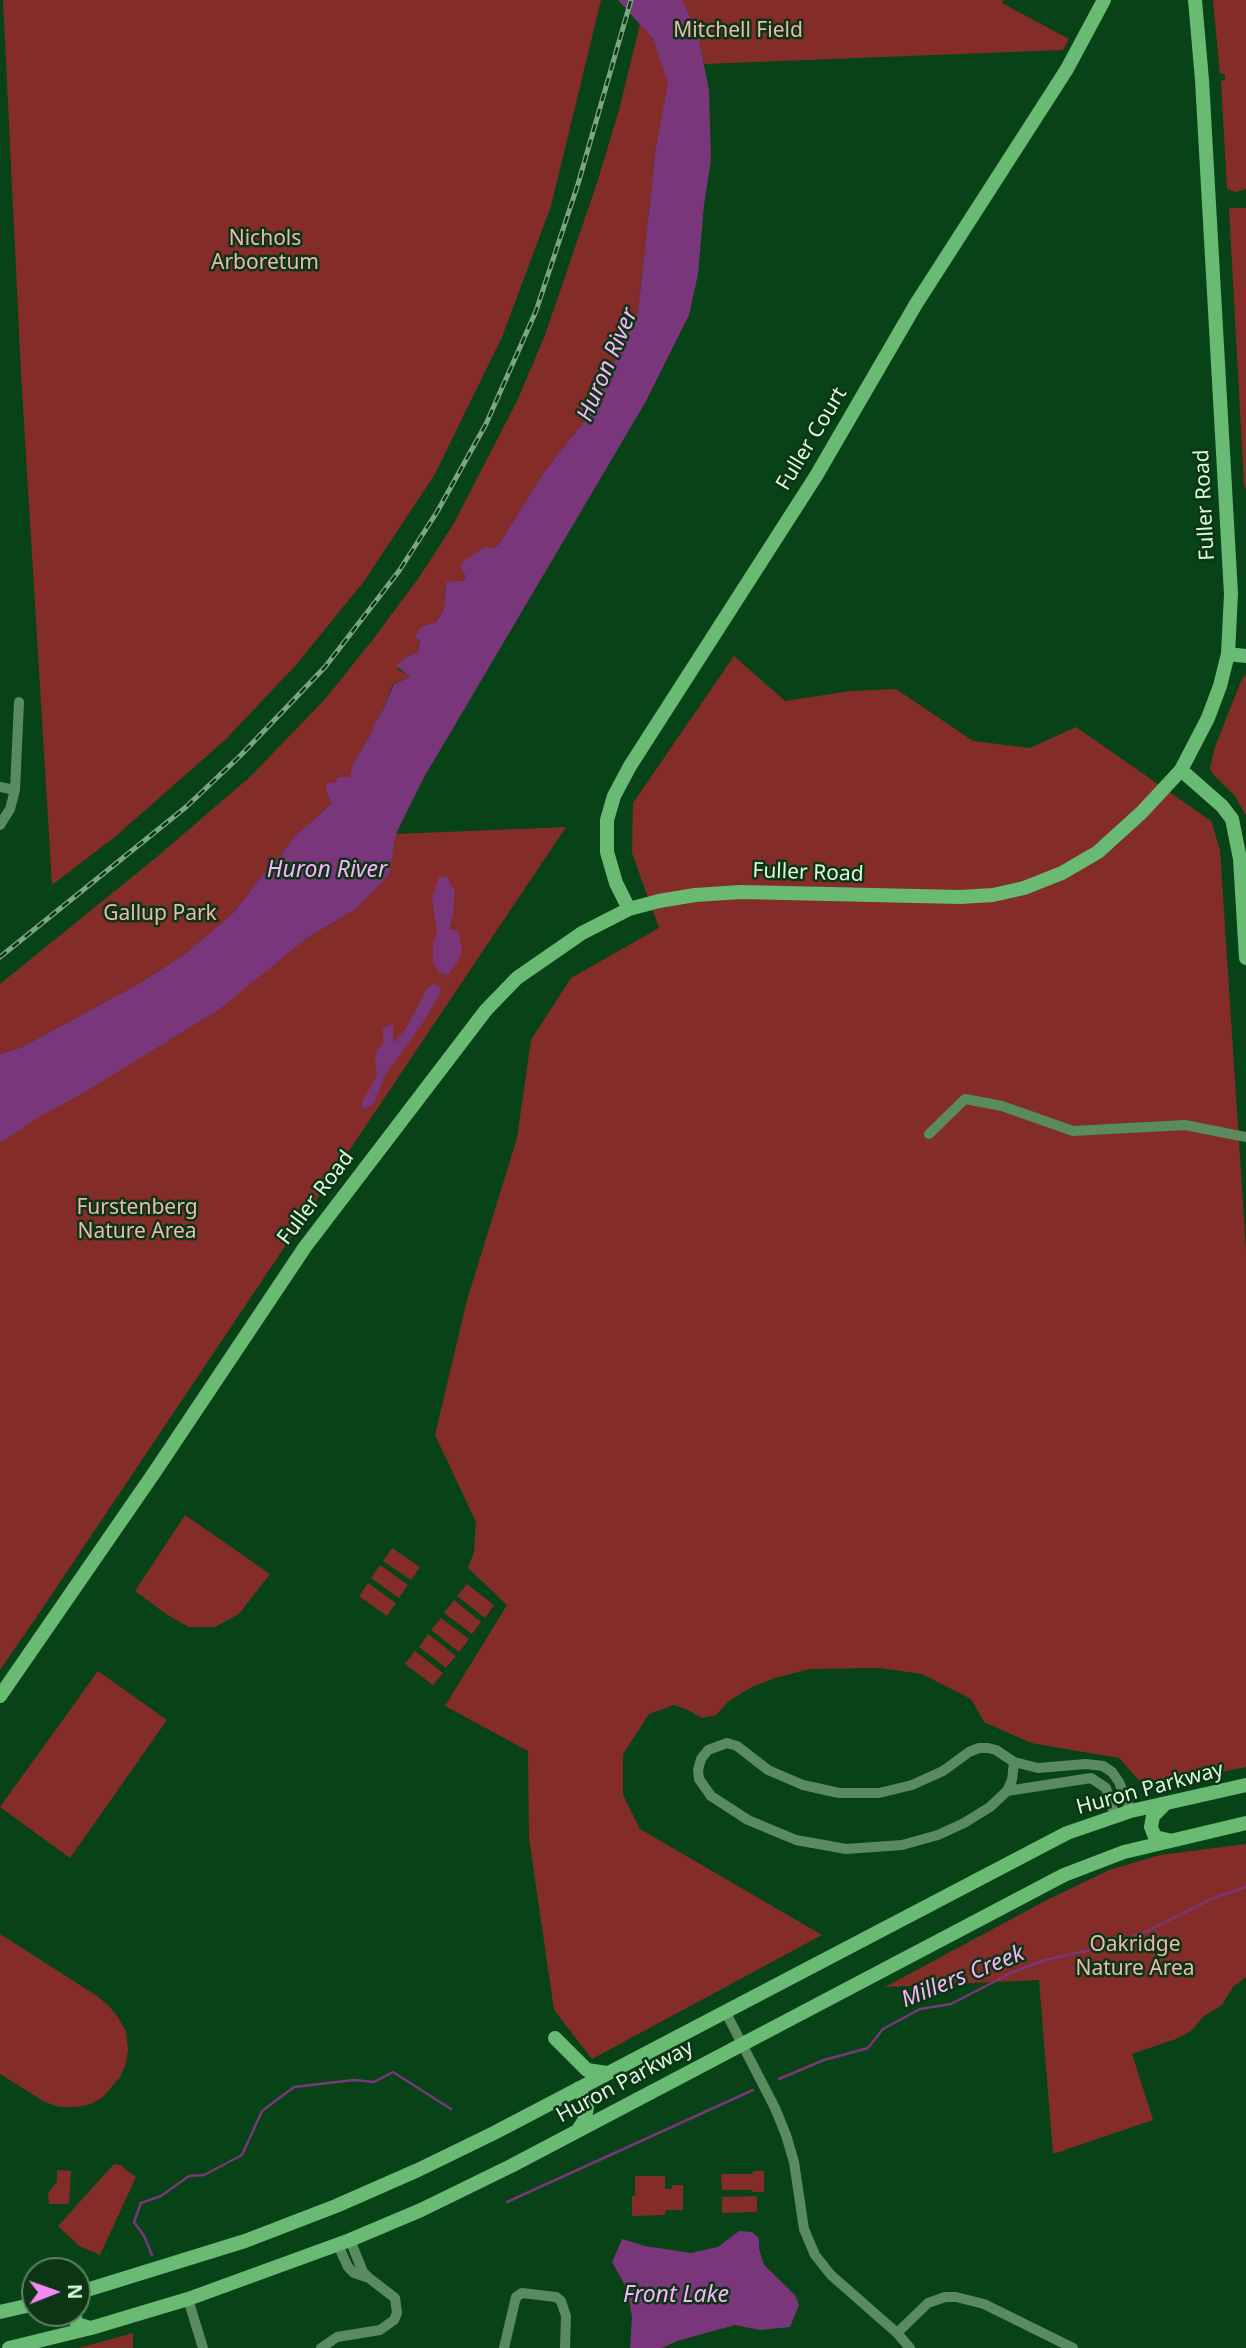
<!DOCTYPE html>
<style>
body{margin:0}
#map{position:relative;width:1246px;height:2348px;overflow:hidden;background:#084217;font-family:"Noto Sans",sans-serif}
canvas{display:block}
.north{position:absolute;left:21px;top:2257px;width:70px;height:70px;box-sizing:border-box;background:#0c3515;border:2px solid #5f8365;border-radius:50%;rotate:89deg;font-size:19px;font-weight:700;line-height:28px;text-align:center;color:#dcf8de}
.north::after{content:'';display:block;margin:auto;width:24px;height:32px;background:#f28af2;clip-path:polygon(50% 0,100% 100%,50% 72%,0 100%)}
</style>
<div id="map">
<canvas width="1246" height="2348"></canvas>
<div class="north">N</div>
</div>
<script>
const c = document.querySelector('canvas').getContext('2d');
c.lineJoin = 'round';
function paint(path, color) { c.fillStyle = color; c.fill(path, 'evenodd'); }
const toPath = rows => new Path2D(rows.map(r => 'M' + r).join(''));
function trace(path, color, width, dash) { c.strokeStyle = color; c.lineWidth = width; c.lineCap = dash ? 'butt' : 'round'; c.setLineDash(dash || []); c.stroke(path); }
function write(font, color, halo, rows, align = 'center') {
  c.font = font + ' "Noto Sans",sans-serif'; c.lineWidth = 5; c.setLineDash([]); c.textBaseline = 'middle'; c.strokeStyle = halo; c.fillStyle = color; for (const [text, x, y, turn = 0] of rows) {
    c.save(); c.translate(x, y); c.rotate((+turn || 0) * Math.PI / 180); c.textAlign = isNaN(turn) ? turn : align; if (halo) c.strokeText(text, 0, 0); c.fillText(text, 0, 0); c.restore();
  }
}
paint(toPath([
 [3,0,601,0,551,206,502,337,435,474,365,580,296,665,225,740,116,836,52,885,21,373],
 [683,0,1003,0,1002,3,1069,39,1063,50,704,64,698,35],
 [1213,0,1246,0,1246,189,1236,192,1227,189,1221,81,1225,80,1225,74,1220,74],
 [640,24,653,39,669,83,656,147,638,311,586,419,544,472,499,544,494,548,485,547,468,559,461,568,466,577,464,580,446,582,444,608,440,617,436,622,421,627,418,652,406,657,397,669,410,677,393,684,380,716,373,725,372,732,352,766,351,777,338,777,327,794,332,803,293,838,278,859,262,876,234,912,186,953,142,982,22,1047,0,1054,0,984,158,856,251,776,326,698,374,638,420,576,454,523,517,401,545,335,597,183,619,110],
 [1229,208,1246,208,1246,489,1244,485],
 [734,656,785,701,851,691,896,689,973,741,1030,748,1076,727,1211,821,1220,850,1246,1250,1246,1767,1145,1787,1119,1758,1031,1743,984,1722,971,1699,922,1674,879,1668,810,1669,775,1678,752,1687,730,1700,716,1715,702,1718,688,1710,674,1705,649,1714,623,1754,623,1795,640,1829,822,1935,592,2059,554,2010,529,1838,528,1751,445,1706,507,1605,468,1568,474,1552,476,1522,435,1435,467,1300,517,1138,531,1040,571,978,659,928,632,853,633,803],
 [1246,674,1246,816,1235,796,1212,773,1210,768,1215,747,1241,681],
 [566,827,44,1606,0,1670,0,1141,265,971,307,938,356,909,389,875,396,834],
 [185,1515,270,1574,239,1614,215,1627,189,1627,166,1614,135,1591],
 [392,1548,420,1567,411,1580,383,1561],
 [380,1565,408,1585,399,1598,371,1578],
 [368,1583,396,1603,387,1616,359,1596],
 [467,1584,494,1605,485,1618,457,1596],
 [454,1600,481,1622,472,1634,444,1613],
 [441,1618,469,1639,459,1652,431,1630],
 [428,1634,456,1656,446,1668,419,1647],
 [415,1651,443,1673,433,1685,405,1664],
 [98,1671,167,1720,70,1858,0,1807],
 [1246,1844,1246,1977,1233,1987,1222,2005,1204,2016,1191,2031,1176,2039,1132,2054,1153,2120,1053,2154,1039,1980,885,1987,1045,1901,1109,1870,1160,1855],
 [0,1934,97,1996,109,2006,118,2017,126,2031,128,2049,126,2064,120,2077,103,2097,91,2104,77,2107,59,2107,45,2102,0,2074],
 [114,2164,120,2165,136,2177,100,2255,79,2246,58,2226],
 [57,2170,71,2171,69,2204,49,2204,48,2193,57,2182],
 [753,2171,764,2171,764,2192,753,2192,752,2190,722,2190,721,2174,752,2174],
 [635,2176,665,2176,665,2189,672,2189,672,2185,683,2185,683,2210,666,2210,665,2215,632,2216,632,2196,635,2196],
 [757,2196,757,2212,722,2213,722,2197],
 [133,2333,133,2348,77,2348,86,2346]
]), '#842d28');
paint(toPath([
 [618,0,683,0,698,35,709,90,711,160,704,205,698,274,689,315,645,403,423,779,396,834,389,875,356,909,307,938,218,1010,80,1095,40,1116,0,1143,0,1054,22,1047,142,982,186,953,234,912,262,876,278,859,293,838,332,803,327,794,326,784,335,782,338,777,350,777,352,766,372,732,373,725,380,716,394,684,410,677,396,666,406,657,418,652,420,641,415,636,421,627,436,622,440,617,444,608,446,582,464,580,466,577,461,568,462,562,485,547,494,548,499,544,544,472,586,419,594,404,638,311,656,147,668,83,653,39],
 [446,876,455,891,453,914,449,929,458,931,462,950,458,961,448,975,438,972,433,961,433,942,437,934,432,898,439,877],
 [433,984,439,986,441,992,424,1021,384,1077,374,1104,364,1109,361,1104,377,1075,375,1058,377,1049,383,1044,383,1029,390,1024,394,1026,393,1043,407,1027,426,990],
 [739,2231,752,2232,759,2238,759,2249,764,2265,795,2295,799,2305,790,2327,760,2330,735,2325,677,2341,662,2348,630,2348,632,2317,627,2289,612,2262,622,2239,645,2246,691,2253,718,2247]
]), '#7a367a');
trace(toPath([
 [779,2079,824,2060,868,2048,883,2029,920,2009,951,2004,1011,1973,1045,1960,1105,1947,1150,1930,1214,1898,1246,1887],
 [507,2202,753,2090],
 [152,2255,144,2236,134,2222,141,2203,161,2196,189,2176,204,2175,242,2155,262,2111,294,2087,354,2080,374,2082,393,2072,451,2109]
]), '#7a367a', 2.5);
trace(toPath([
 [0,787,15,790],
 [0,825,10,809,15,790,19,702],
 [929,1134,965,1099,1002,1106,1073,1131,1185,1125,1246,1137],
 [1014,1762,1012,1780,1007,1791,990,1807,964,1823,938,1835,902,1845,846,1849,796,1840,748,1820,711,1796,699,1779,698,1770,701,1759,708,1750,727,1743,737,1746,768,1770,803,1785,839,1793,879,1793,912,1785,943,1771,969,1752,979,1748,988,1748,996,1750,1014,1762,1038,1768,1086,1764,1103,1766,1112,1772,1119,1782,1131,1811],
 [1007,1791,1091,1778,1106,1788,1115,1816],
 [725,2011,775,2108,786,2135,794,2162,804,2229,815,2255,831,2275,897,2333,910,2348],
 [338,2245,348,2267,354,2273,369,2278,363,2272,350,2240],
 [188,2299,203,2348],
 [897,2333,928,2303,945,2297,956,2297,984,2304,1073,2348],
 [321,2348,337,2337,380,2330,394,2320,397,2313,395,2298,369,2278],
 [504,2348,516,2297,522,2293,556,2297,561,2301,566,2316,565,2348]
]), '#5a8b5f', 10);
trace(toPath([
 [1228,654,1246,656],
 [1181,770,1222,806,1232,819,1240,859,1246,958],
 [629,909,616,883,607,852,607,820,614,796,630,766,816,476,916,304,1067,69,1104,0],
 [0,1696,154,1473,305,1247,486,1010,517,978,582,933,629,909,659,901,695,895,741,892,960,897,993,895,1024,888,1062,873,1098,852,1142,812,1181,770,1208,718,1220,686,1228,654,1231,594,1202,80,1195,0],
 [1165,1804,1153,1816,1151,1827,1155,1837,1168,1840],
 [555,2038,587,2070,607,2073],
 [578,2130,584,2121,587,2108,579,2088],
 [77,2293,245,2241,336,2206,418,2170,494,2133,1067,1833,1131,1811,1246,1785],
 [0,2312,35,2304],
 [73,2313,77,2324,90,2328],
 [9,2348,91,2328,188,2299,350,2240,421,2210,511,2166,1064,1875,1124,1852,1246,1823]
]), '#69bb74', 14);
const rail = toPath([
 [0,957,186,807,241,755,325,667,399,571,437,512,486,424,536,311,578,184,631,0]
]);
trace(rail, '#7ba583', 5);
trace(rail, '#0c3515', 2.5, [8]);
write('21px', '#eeb7b0', '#0c3515', [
 ["Mitchell Field",738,31],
 ["Nichols",265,239],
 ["Arboretum",265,263],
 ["Gallup Park",160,914],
 ["Furstenberg",137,1208],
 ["Nature Area",137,1232],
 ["Oakridge",1135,1945],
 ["Nature Area",1135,1969]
]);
write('21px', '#dcf8de', '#0c3515', [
 ["Fuller Court",812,439,-59],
 ["Fuller Road",1205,505,-93],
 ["Fuller Road",808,873,2],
 ["Fuller Road",316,1198,-53],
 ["Huron Parkway",1150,1789,-15],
 ["Huron Parkway",625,2082,-28]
]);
write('italic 23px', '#fdb1fc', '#0c3515', [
 ["Huron River",608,365,-67],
 ["Huron River",327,870],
 ["Millers Creek",963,1977,-22],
 ["Front Lake",676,2295]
]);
</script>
